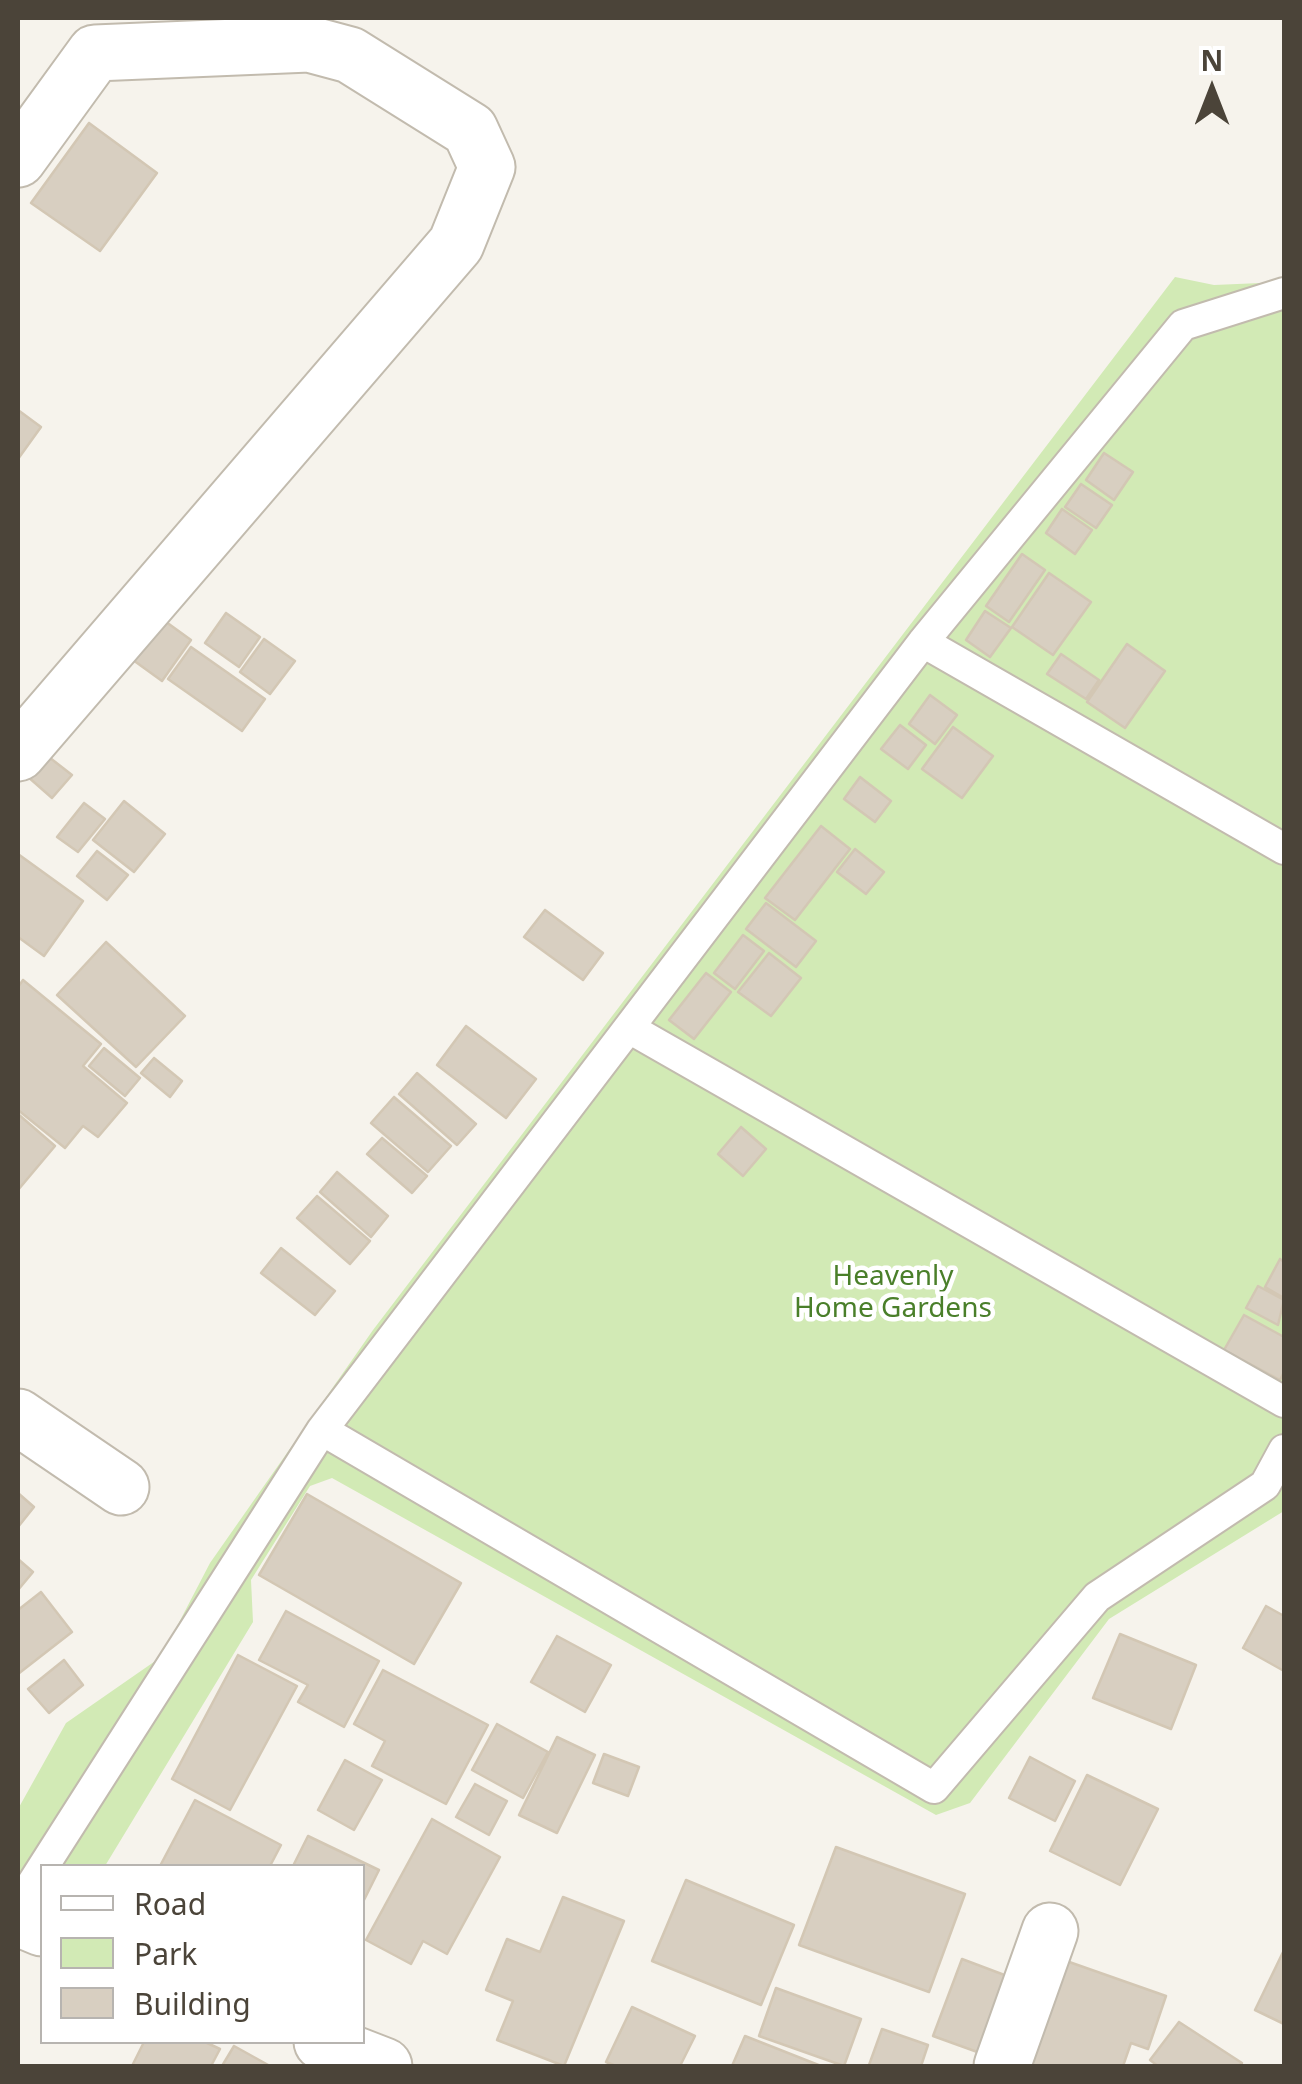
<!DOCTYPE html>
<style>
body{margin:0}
#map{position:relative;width:1302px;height:2084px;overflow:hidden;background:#f6f3ec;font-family:"Noto Sans",sans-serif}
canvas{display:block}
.frame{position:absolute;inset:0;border:20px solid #4b4439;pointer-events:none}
.legend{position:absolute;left:40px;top:1864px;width:325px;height:180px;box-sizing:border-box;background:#fff;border:2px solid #b7b4b0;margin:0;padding:12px 18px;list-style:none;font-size:30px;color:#4b4439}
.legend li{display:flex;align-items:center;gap:20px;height:50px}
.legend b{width:50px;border:2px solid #b7b4b0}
.north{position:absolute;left:1162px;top:40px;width:100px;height:100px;-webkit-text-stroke:8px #fff;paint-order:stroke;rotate:0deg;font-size:28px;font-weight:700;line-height:40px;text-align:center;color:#4b4439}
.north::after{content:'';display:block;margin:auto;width:35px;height:45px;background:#4b4439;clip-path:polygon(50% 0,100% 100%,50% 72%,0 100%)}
</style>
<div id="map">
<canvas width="1302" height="2084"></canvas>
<div class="frame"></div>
<ul class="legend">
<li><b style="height:12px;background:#fff"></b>Road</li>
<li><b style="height:28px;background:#d2eab5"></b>Park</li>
<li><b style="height:28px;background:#d8cfc1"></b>Building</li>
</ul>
<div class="north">N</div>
</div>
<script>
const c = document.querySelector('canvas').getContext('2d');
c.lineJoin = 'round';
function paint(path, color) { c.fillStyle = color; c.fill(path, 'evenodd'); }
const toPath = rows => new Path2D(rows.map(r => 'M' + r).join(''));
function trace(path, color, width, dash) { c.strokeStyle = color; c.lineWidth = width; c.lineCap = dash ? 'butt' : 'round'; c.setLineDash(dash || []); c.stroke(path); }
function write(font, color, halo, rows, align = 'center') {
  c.font = font + ' "Noto Sans",sans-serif'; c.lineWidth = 9; c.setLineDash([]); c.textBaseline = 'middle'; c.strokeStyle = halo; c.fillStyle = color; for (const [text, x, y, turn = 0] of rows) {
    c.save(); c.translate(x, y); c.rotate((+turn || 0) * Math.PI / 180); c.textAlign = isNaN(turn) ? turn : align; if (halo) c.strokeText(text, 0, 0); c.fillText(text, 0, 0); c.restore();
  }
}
paint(toPath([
 [1175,277,1214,285,1284,282,1284,1511,1109,1619,970,1803,936,1815,332,1478,310,1486,251,1580,253,1622,105,1866,42,1866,18,1884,18,1809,66,1723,161,1657,210,1563,373,1330]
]), '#d2eab5');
const building = toPath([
 [89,123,157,173,100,251,31,203,89,123],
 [18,410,41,427,18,459,18,410],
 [1104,453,1133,472,1114,500,1086,480,1104,453],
 [1081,484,1112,505,1096,528,1065,507,1081,484],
 [1062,509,1092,530,1075,554,1046,533,1062,509],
 [1022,554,1045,570,1009,622,986,606,1022,554],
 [1049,573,1091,602,1053,655,1012,627,1049,573],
 [985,611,1011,628,990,657,966,640,985,611],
 [226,613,260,637,239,667,205,643,226,613],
 [162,619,191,640,162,681,133,660,162,619],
 [264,639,295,661,270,694,240,672,264,639],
 [1127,644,1165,671,1125,728,1087,702,1127,644],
 [191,647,265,699,242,731,168,679,191,647],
 [1061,654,1099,680,1086,699,1047,674,1061,654],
 [930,695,957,715,935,744,909,724,930,695],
 [900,725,926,745,908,769,881,749,900,725],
 [953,727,993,756,962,798,922,769,953,727],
 [45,754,72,775,52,798,27,776,45,754],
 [860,777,891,801,875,822,844,799,860,777],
 [124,801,165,834,134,872,93,840,124,801],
 [84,803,105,819,78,852,57,837,84,803],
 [821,826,850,849,795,920,765,898,821,826],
 [855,849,884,872,866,894,837,872,855,849],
 [97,851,128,875,107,900,77,876,97,851],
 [18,854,83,901,44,956,18,937,18,854],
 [766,903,816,941,796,967,746,929,766,903],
 [545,910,603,953,583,980,524,937,545,910],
 [743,935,764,951,735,989,714,973,743,935],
 [106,942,185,1016,136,1067,57,995,106,942],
 [769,953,801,978,771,1016,738,992,769,953],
 [706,973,731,992,694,1039,669,1020,706,973],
 [23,980,101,1044,83,1066,127,1103,98,1137,83,1126,65,1148,18,1110,18,987,23,980],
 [466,1026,536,1079,506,1118,437,1065,466,1026],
 [104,1048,140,1078,125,1096,89,1066,104,1048],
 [154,1058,182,1081,170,1097,141,1073,154,1058],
 [417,1073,476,1124,457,1145,399,1094,417,1073],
 [394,1097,451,1146,428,1172,371,1123,394,1097],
 [18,1114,55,1146,18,1190,18,1114],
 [741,1127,766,1149,743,1176,718,1154,741,1127],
 [382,1138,427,1176,412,1193,367,1154,382,1138],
 [337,1172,388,1216,371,1237,320,1192,337,1172],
 [317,1196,370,1241,350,1264,297,1218,317,1196],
 [281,1248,335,1291,315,1315,261,1273,281,1248],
 [1280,1259,1284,1262,1284,1298,1265,1287,1280,1259],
 [1258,1286,1284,1300,1278,1325,1246,1308,1258,1286],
 [1244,1315,1284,1337,1284,1372,1280,1380,1224,1350,1244,1315],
 [18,1493,34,1507,18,1527,18,1493],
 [307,1494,461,1583,414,1664,259,1575,307,1494],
 [18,1559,33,1572,18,1590,18,1559],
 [41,1592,72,1632,18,1674,18,1610,41,1592],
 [1266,1606,1284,1616,1284,1671,1243,1648,1266,1606],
 [286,1611,379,1661,344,1727,298,1702,308,1685,259,1660,286,1611],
 [1120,1634,1196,1665,1171,1729,1093,1698,1120,1634],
 [557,1636,611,1665,585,1712,531,1682,557,1636],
 [238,1655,297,1686,230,1810,172,1779,238,1655],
 [64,1660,83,1685,49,1713,28,1689,64,1660],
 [383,1670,488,1725,446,1804,372,1766,385,1741,354,1724,383,1670],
 [497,1724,548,1752,523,1798,472,1770,497,1724],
 [557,1737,595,1755,557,1833,519,1815,557,1737],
 [604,1754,639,1767,628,1796,593,1783,604,1754],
 [1030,1757,1075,1781,1055,1821,1009,1798,1030,1757],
 [345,1760,382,1780,354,1830,318,1810,345,1760],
 [1087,1775,1158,1809,1120,1885,1050,1851,1087,1775],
 [475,1784,507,1801,489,1835,456,1817,475,1784],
 [195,1800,281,1845,270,1866,160,1866,195,1800],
 [432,1819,500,1857,447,1954,423,1941,411,1964,366,1940,432,1819],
 [308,1836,379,1870,362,1904,362,1866,293,1866,308,1836],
 [836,1847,965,1894,929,1992,799,1945,836,1847],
 [686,1880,794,1925,761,2005,652,1961,686,1880],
 [563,1897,624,1921,564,2066,497,2040,513,2001,486,1990,507,1939,540,1952,563,1897],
 [1284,1950,1284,2024,1255,2010,1284,1950],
 [1055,1957,1166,1996,1148,2049,1131,2043,1123,2066,1017,2066,1055,1957],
 [962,1959,1023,1982,994,2058,933,2036,962,1959],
 [776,1988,861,2019,844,2066,759,2036,776,1988],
 [632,2007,695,2036,680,2066,616,2066,606,2062,632,2007],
 [1179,2022,1242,2063,1239,2066,1158,2066,1150,2060,1179,2022],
 [882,2029,928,2045,921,2066,869,2065,882,2029],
 [745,2036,821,2066,732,2066,745,2036],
 [144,2042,205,2042,220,2049,211,2066,132,2066,144,2042],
 [234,2046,270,2066,222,2066,234,2046]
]);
paint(building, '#d8cfc1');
trace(building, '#d3c7b4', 2.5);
const service = toPath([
 [923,642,1284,849],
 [629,1028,1284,1402],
 [322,1430,934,1788,1097,1597,1265,1485,1284,1450],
 [18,1906,322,1430,923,642,1183,325,1284,293]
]);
const minor = toPath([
 [18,159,95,53,309,44,350,55,470,130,487,167,456,244,18,753],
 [18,1417,121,1487],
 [1002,2066,1050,1931]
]);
const tertiary = toPath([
 [18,1918,42,1928],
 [322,2042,384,2066]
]);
trace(service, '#c2bbae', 34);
trace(minor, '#c2bbae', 59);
trace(tertiary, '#c2bbae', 59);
trace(service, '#fff', 30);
trace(minor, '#fff', 55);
trace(tertiary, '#fff', 55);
write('28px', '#4a7f2a', '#fff', [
 ["Heavenly",893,1277],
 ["Home Gardens",893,1309]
]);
</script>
